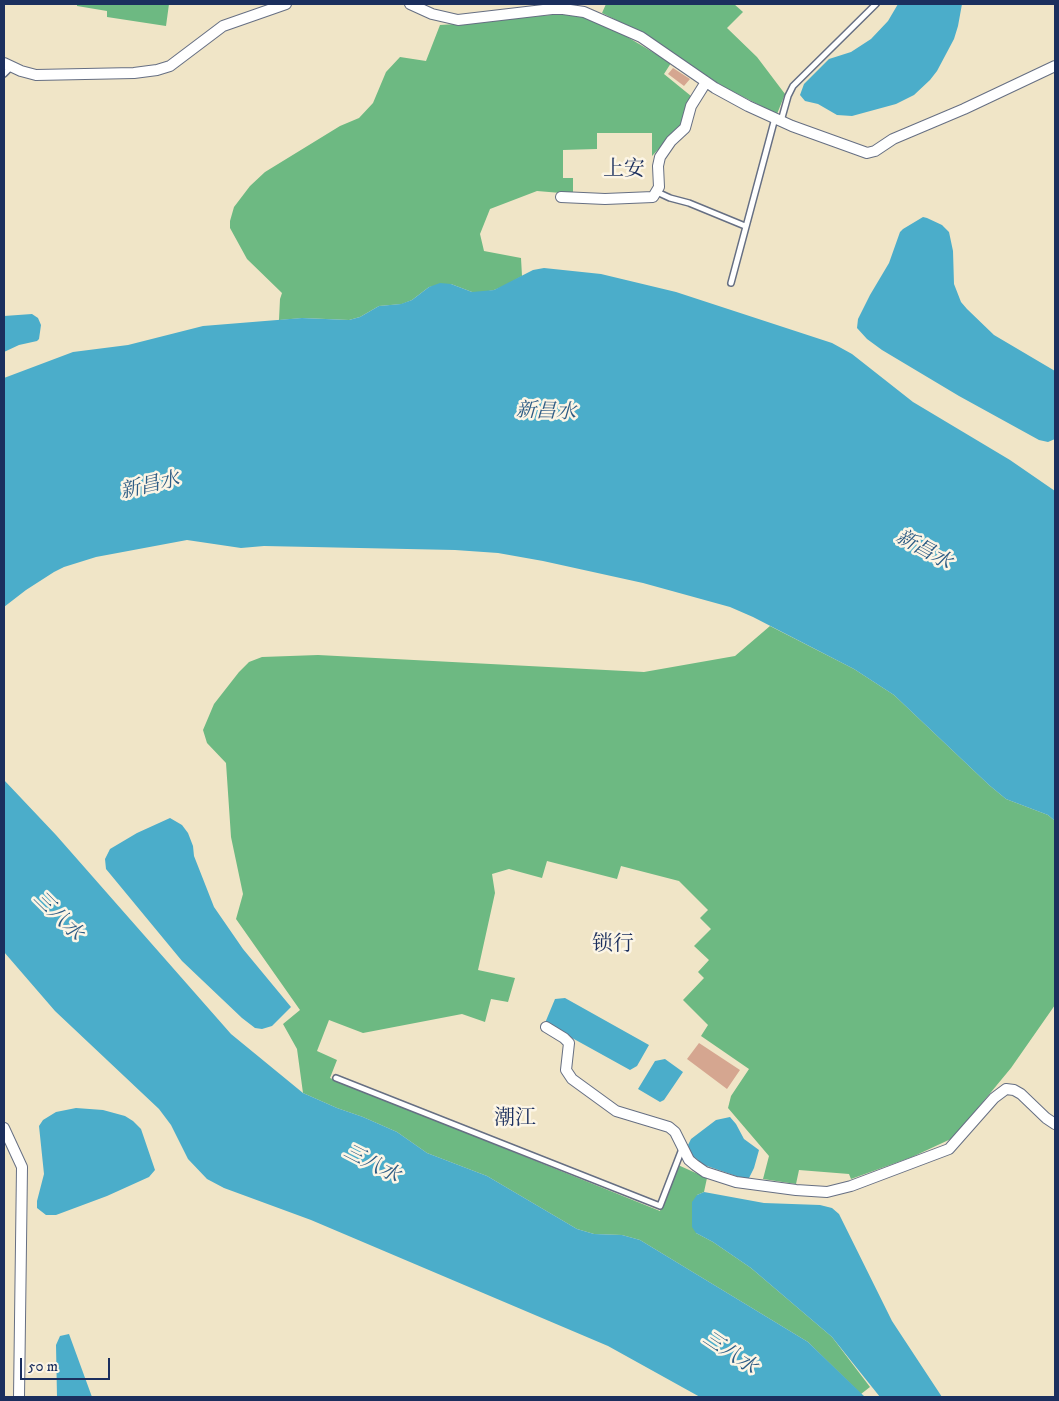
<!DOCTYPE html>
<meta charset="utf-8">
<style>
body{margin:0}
#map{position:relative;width:1059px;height:1401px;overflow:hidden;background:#f0e5c7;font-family:"IM FELL DW Pica",serif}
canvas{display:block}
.frame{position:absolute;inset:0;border:5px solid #1b2f5e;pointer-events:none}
.scale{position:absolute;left:20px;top:1358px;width:90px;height:22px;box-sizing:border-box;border:2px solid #1b2f5e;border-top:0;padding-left:6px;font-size:15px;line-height:18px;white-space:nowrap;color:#1b2f5e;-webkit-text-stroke:4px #fcf5e5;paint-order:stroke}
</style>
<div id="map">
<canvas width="1059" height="1401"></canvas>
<div class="frame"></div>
<div class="scale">50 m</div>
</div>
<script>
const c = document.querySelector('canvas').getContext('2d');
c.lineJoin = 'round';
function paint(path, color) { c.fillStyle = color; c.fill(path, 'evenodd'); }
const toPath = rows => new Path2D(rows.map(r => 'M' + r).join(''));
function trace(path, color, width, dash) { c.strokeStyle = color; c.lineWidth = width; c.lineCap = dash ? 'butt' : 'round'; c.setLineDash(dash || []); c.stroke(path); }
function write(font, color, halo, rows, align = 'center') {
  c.font = font + ' "IM FELL DW Pica","Noto Serif SC",serif'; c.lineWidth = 5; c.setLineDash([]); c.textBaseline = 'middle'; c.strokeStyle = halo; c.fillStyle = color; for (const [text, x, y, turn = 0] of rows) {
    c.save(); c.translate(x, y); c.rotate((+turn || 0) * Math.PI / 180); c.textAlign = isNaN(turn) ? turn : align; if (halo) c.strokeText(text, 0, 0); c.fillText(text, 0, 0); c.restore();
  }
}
paint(toPath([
 [77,4,169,4,166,26,107,17,107,11,77,6],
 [606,4,734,4,743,12,727,28,757,57,785,94,777,114,722,86,646,35,602,13],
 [562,14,584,17,614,29,671,63,664,74,691,96,682,124,652,156,652,133,597,133,597,149,563,150,563,178,573,178,573,194,537,191,490,209,480,234,484,251,521,258,522,276,504,286,494,290,483,292,472,292,451,284,429,287,412,300,402,304,379,306,360,317,349,320,303,318,279,320,280,299,282,293,247,259,230,228,230,221,234,207,250,186,265,172,340,126,359,118,373,103,386,72,400,57,426,61,440,25,487,22,517,18],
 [770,626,854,669,894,695,989,785,1006,799,1048,815,1055,821,1055,1005,1011,1068,953,1138,912,1157,851,1179,849,1174,799,1170,796,1184,763,1179,769,1156,728,1108,731,1096,749,1069,701,1036,708,1025,683,1000,704,978,698,972,709,960,694,946,711,929,700,918,708,910,679,881,621,866,617,879,547,861,542,878,509,869,492,874,495,893,478,970,515,978,508,1002,491,999,485,1022,462,1014,363,1033,329,1020,317,1051,337,1060,330,1078,660,1211,678,1165,707,1178,704,1192,697,1195,696,1233,713,1242,751,1268,832,1337,870,1387,861,1394,808,1342,640,1240,622,1235,594,1234,577,1229,487,1176,427,1153,397,1132,363,1117,337,1108,303,1093,297,1049,283,1024,300,1010,236,919,243,894,231,837,226,763,207,743,203,730,214,704,239,672,249,662,262,657,318,655,644,672,735,656]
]), '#6db982');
paint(toPath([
 [898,4,962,4,958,26,954,39,937,71,930,80,914,95,896,104,852,116,837,115,818,104,805,101,800,95,804,84,829,59,851,52,871,39,888,21],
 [923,217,927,218,942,225,949,232,953,251,954,284,961,302,967,309,994,335,1055,371,1055,439,1048,442,1039,440,959,396,882,350,867,339,857,328,858,319,870,295,889,263,900,232,903,229],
 [544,268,601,274,676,292,832,343,852,354,913,402,1010,460,1055,491,1055,821,1048,815,1006,799,989,785,894,695,854,669,753,617,730,607,643,583,543,561,498,553,455,550,264,546,241,548,187,540,96,557,64,567,54,572,26,590,4,607,4,378,73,352,128,345,203,326,302,318,349,320,360,317,379,306,401,304,412,300,429,287,440,283,451,284,472,292,494,290,533,270],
 [32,314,38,318,41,325,39,339,37,341,19,345,4,352,4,316],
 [4,780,56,835,231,1034,303,1093,337,1108,363,1117,397,1132,427,1153,487,1176,577,1229,594,1234,622,1235,640,1240,808,1342,865,1397,700,1397,608,1346,311,1220,224,1188,207,1179,188,1159,171,1125,159,1109,55,1011,4,952],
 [170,818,182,825,188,833,193,846,194,856,214,907,243,949,291,1007,272,1026,262,1029,255,1028,242,1018,182,961,106,869,105,859,110,849,137,833],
 [565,998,649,1045,637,1066,630,1070,545,1023,555,999],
 [665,1059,683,1072,664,1100,660,1102,638,1089,655,1061],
 [76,1108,103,1110,125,1116,133,1121,141,1129,155,1170,149,1177,107,1196,56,1215,46,1215,37,1208,37,1201,44,1174,39,1126,43,1120,56,1112],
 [730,1117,736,1124,744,1139,759,1150,754,1168,749,1178,742,1178,704,1165,693,1156,690,1150,688,1145,691,1139,716,1120],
 [704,1192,764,1203,820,1205,832,1208,839,1214,892,1321,942,1397,880,1397,832,1337,751,1268,713,1242,696,1233,692,1227,692,1202,697,1195],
 [69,1334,92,1397,57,1397,56,1345,60,1336]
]), '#4badca');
paint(toPath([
 [673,68,690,79,684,86,668,74],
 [699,1043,740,1070,727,1089,687,1059]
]), '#d5a690');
const lane = toPath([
 [4,74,11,67],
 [781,121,788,96,793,86,876,4],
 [657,192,670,198,689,203,745,226],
 [731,283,775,118],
 [336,1078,660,1206,682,1149]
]);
const street = toPath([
 [410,4,432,14,458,20,552,9,563,9,584,12,641,37,715,88,748,106,792,126,867,153,875,151,893,139,964,109,1055,66],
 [4,63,21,71,36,75,134,73,157,70,170,66,223,26,286,4],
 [561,197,605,199,653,197,659,187,658,166,660,157,671,141,685,128,691,106,706,82],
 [546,1027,564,1038,569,1043,566,1070,572,1079,616,1111,669,1127,675,1132,689,1160,695,1165,705,1172,736,1182,796,1190,827,1192,851,1186,949,1149,994,1098,1006,1089,1014,1090,1021,1094,1046,1118,1055,1124],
 [4,1128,22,1167,19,1397]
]);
trace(lane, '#666f83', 8);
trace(street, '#666f83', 12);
trace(lane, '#fff', 5);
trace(street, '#fff', 10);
write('italic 20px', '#2c5b84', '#fcf5e5', [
 ["新昌水",546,413,2],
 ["新昌水",150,487,-13],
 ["新昌水",923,551,29],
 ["三八水",57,917,45],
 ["三八水",371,1165,27],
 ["三八水",729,1354,34]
]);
write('21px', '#1b2f5e', '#fcf5e5', [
 ["上安",624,171],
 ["锁行",613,946],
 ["潮江",515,1120]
]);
</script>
